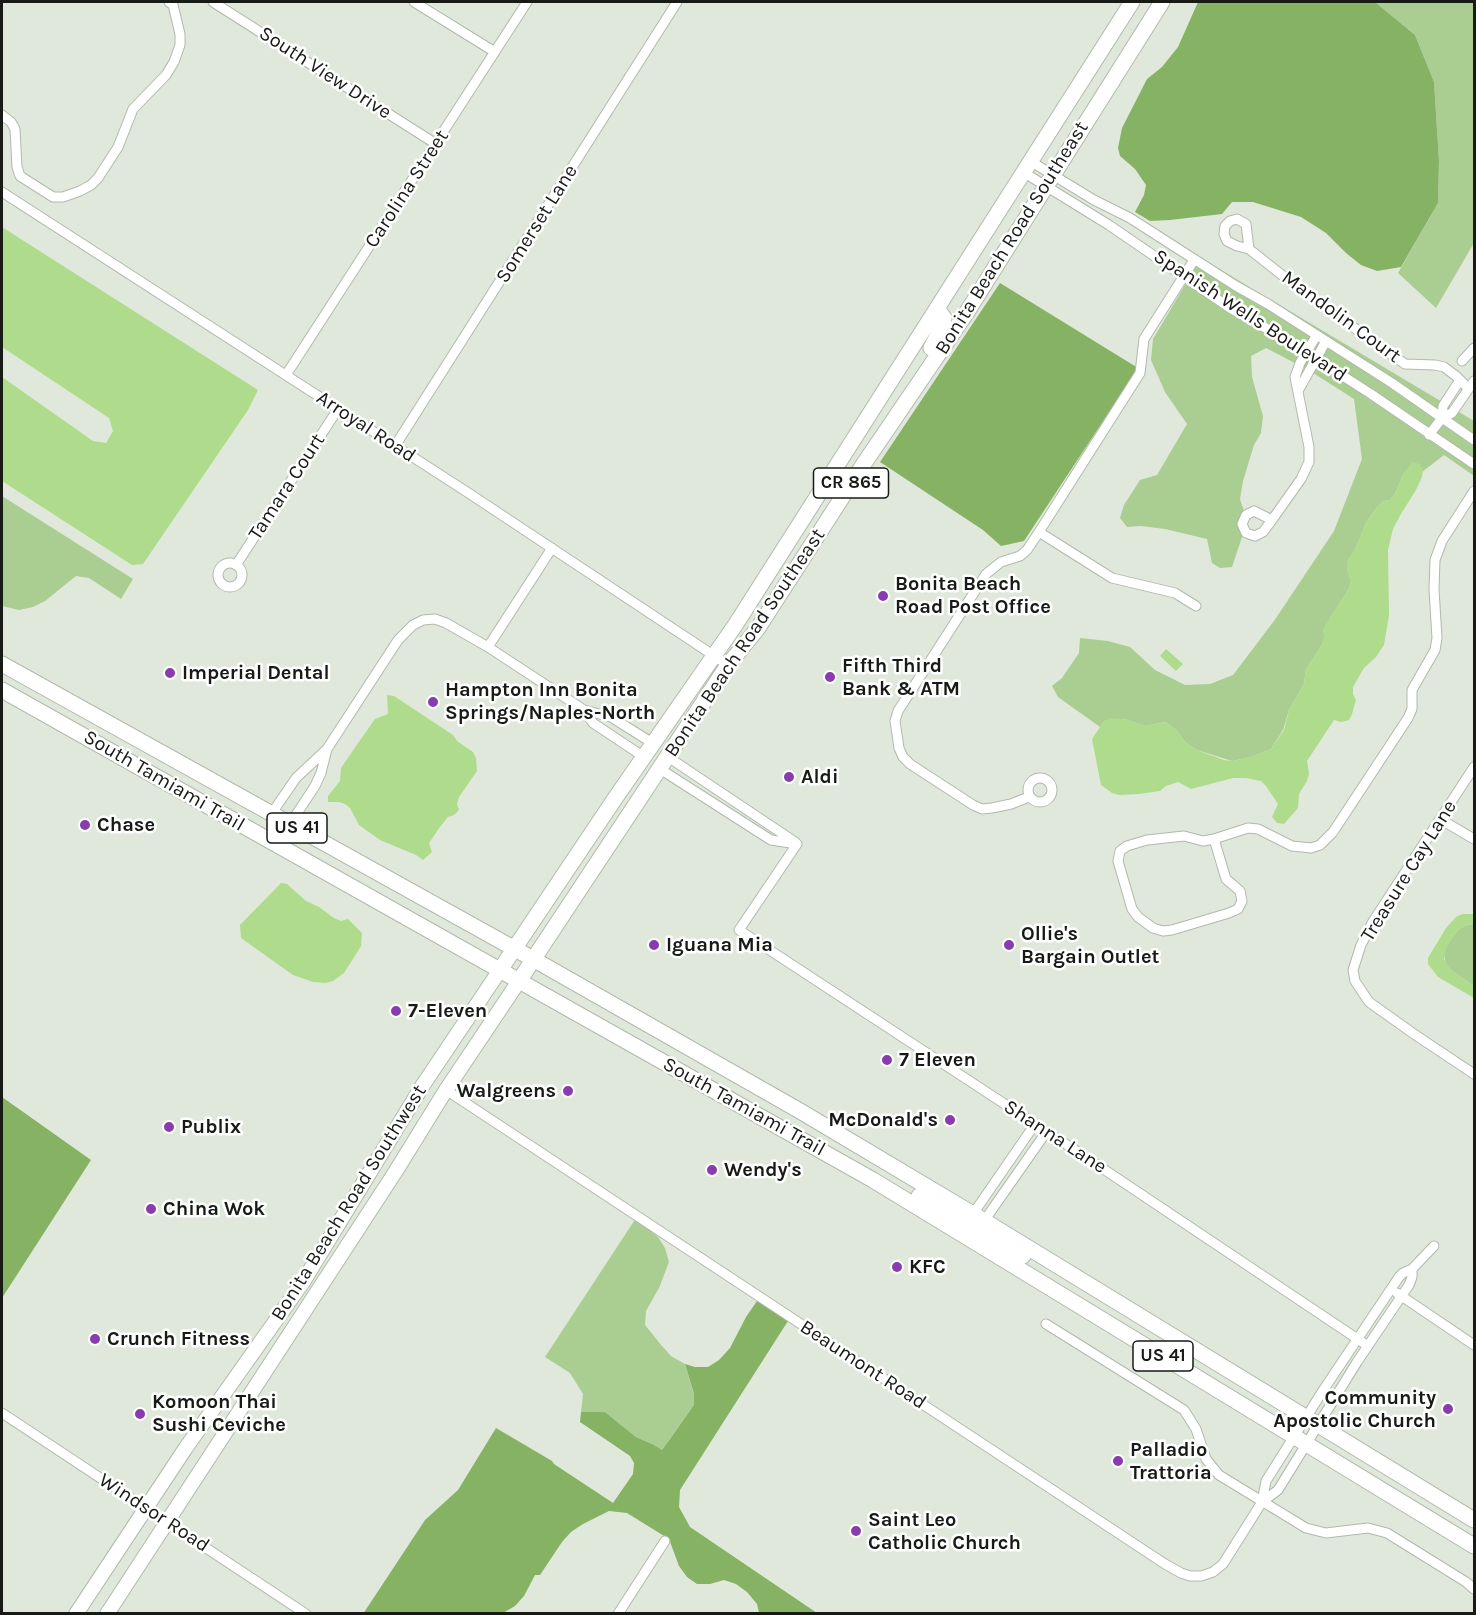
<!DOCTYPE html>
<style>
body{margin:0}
#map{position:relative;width:1476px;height:1615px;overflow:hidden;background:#e0e8db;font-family:Karla,sans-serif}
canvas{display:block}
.frame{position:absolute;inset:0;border:3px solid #171a15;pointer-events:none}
</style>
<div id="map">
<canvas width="1476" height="1615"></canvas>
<div class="frame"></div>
</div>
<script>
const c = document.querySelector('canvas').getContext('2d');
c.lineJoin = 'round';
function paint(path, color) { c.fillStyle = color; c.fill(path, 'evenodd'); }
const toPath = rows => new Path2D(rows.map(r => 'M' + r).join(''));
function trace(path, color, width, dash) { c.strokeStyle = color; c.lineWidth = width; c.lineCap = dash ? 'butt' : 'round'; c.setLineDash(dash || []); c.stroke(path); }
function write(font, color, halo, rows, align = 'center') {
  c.font = font + ' Karla,sans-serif'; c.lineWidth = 5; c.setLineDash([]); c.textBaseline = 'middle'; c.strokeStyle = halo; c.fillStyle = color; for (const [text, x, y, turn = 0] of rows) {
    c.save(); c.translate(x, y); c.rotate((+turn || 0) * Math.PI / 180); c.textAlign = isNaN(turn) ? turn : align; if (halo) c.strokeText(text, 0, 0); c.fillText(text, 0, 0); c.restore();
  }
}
paint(toPath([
 [1375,2,1474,2,1474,243,1436,308,1398,273,1438,203,1439,161,1434,82,1415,35],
 [1201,258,1474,421,1474,476,1444,455,1422,472,1423,470,1404,473,1395,494,1390,500,1384,501,1378,506,1366,523,1355,550,1347,562,1347,569,1351,581,1349,589,1330,618,1322,645,1306,669,1304,684,1289,710,1283,730,1271,749,1251,757,1232,761,1197,750,1185,742,1177,731,1166,722,1145,726,1124,719,1104,721,1100,727,1058,697,1052,686,1062,678,1079,653,1080,638,1108,641,1130,647,1155,670,1185,685,1210,684,1233,675,1274,621,1334,531,1362,459,1354,399,1310,371,1266,348,1251,356,1252,377,1263,416,1261,433,1254,445,1243,481,1240,499,1246,517,1244,531,1232,567,1220,568,1212,563,1207,539,1165,529,1141,526,1127,527,1120,518,1124,505,1140,480,1157,475,1187,424,1165,392,1151,360,1153,339],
 [2,496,133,579,121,599,89,578,76,576,45,601,33,607,19,610,2,606],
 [1474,924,1474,986,1451,970,1446,964,1444,955,1447,945,1458,930,1466,925],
 [636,1218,658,1237,665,1248,669,1262,659,1288,646,1311,645,1325,662,1346,671,1356,685,1364,694,1395,694,1405,661,1451,652,1444,636,1437,605,1412,581,1412,583,1394,570,1373,545,1357]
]), '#aacd91');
paint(toPath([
 [1198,2,1375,2,1415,35,1434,82,1439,161,1438,203,1401,267,1377,271,1361,265,1346,253,1326,233,1301,217,1253,202,1232,202,1222,214,1170,220,1150,221,1135,212,1144,195,1146,185,1135,169,1120,156,1118,148,1122,128,1147,79,1162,67,1178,47],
 [1000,283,1138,368,1024,541,1001,546,983,530,880,462],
 [2,1097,91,1160,2,1298],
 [757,1301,788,1321,680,1490,679,1507,690,1527,817,1613,759,1613,757,1604,747,1592,736,1584,724,1580,710,1584,697,1584,687,1577,679,1566,669,1539,627,1513,609,1511,583,1524,571,1532,562,1542,540,1575,535,1575,524,1596,515,1606,503,1613,363,1614,425,1520,458,1490,496,1428,552,1461,554,1464,613,1503,633,1474,634,1463,630,1456,580,1422,581,1412,605,1412,636,1437,652,1444,662,1450,694,1405,694,1394,685,1364,695,1367,708,1367,719,1360,730,1348,746,1317]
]), '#86b264');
paint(toPath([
 [2,227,258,390,248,410,143,564,132,565,2,481,2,377,93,441,106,443,113,431,109,418,2,347],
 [1412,462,1420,464,1423,470,1422,477,1416,490,1401,514,1393,529,1388,550,1389,615,1384,645,1376,657,1364,668,1353,687,1353,694,1356,700,1352,714,1349,720,1341,722,1334,720,1307,761,1309,774,1307,781,1299,794,1298,808,1284,824,1277,823,1272,817,1278,804,1266,786,1261,781,1246,778,1233,778,1191,789,1178,782,1166,786,1160,791,1139,794,1119,795,1112,793,1101,785,1092,739,1104,721,1110,718,1124,719,1145,726,1166,722,1177,731,1185,742,1197,750,1224,760,1232,761,1251,757,1271,749,1284,730,1289,710,1304,684,1306,669,1322,645,1324,637,1323,630,1326,624,1349,589,1351,581,1347,569,1347,562,1355,550,1366,523,1378,506,1384,501,1390,500,1395,494,1404,473],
 [1166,649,1183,664,1176,671,1160,656],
 [387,695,394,696,453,735,457,741,473,752,476,758,477,771,459,797,457,804,459,810,454,815,448,817,440,827,429,843,432,852,423,860,416,855,380,840,359,825,350,808,345,804,339,802,328,802,328,796,340,781,341,768,356,746,375,719,388,714],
 [281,883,287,884,306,901,319,907,334,918,341,921,348,919,362,933,361,946,358,951,344,973,333,981,326,983,313,982,293,975,241,938,240,925],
 [1462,914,1474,914,1474,924,1466,925,1458,930,1447,945,1444,959,1451,970,1474,986,1474,998,1438,977,1428,964,1428,958,1446,928,1456,917]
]), '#aedc8c');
const minor = toPath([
 [213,2,436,144],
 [414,2,495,52],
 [2,115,11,122,15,129,17,167,20,176,53,197,63,197,80,191,91,185,98,178,118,147,133,109,166,75,174,62,180,45,180,34,173,5,169,2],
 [1030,161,1094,200,1130,218,1236,286,1268,304,1392,383,1474,440],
 [1023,172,1109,225,1230,308,1287,340,1371,394,1474,464],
 [2,192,467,492,728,665],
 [1249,249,1246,224,1237,219,1230,221,1225,226,1224,234,1227,241,1237,246,1249,249,1297,287,1405,364,1435,365,1444,367,1456,376,1468,388],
 [1462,361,1474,348],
 [286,375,527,2],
 [1298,391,1326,341],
 [1442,418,1443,406,1460,380],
 [1429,435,1442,418,1452,413,1474,381],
 [395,446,677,2],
 [1254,511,1272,520,1263,532,1255,536,1246,533,1242,524,1246,515,1254,511],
 [1272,520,1301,479,1309,462,1309,447,1295,377,1300,363,1317,335],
 [1039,532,1112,578,1175,593,1196,606],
 '218 575a12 12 0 1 1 24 0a12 12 0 1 1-24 0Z',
 [236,565,338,409],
 [488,647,552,548],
 [584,710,611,717,654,744],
 [668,757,795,842],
 [1474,767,1372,923,1361,945,1353,970,1355,981,1369,1002,1414,1034,1474,1074],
 [660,769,771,840,797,844],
 '1028 790a12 12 0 1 1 24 0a12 12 0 1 1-24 0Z',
 [1029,797,1011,804,992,808,982,809,973,805,910,764,903,757,899,748,895,721,898,711,986,574,1001,562,1020,556,1027,550,1039,532,1140,373,1144,339,1194,260],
 [272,813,296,778,327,749,398,640,413,625,423,620,435,619,446,623,488,647,584,710,593,723,644,757],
 [1440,819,1474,839],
 [290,824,315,786,321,773,327,749],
 [1184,836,1203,841,1214,839,1226,879,1240,891,1242,901,1238,909,1229,913,1172,930,1163,931,1153,928,1138,917,1132,909,1118,861,1120,851,1127,846,1147,840,1184,836],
 [1214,839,1248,828,1258,829,1292,846,1311,848,1320,845,1333,832,1408,718,1412,709,1412,690,1435,650,1437,638,1434,589,1435,560,1442,541,1474,491],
 [797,844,739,930,1078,1152,1368,1346],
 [446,1090,1165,1564,1181,1573,1190,1576,1201,1576,1213,1572,1223,1564,1262,1502,1278,1490,1357,1362,1409,1285,1412,1277,1412,1269],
 [973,1214,1035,1124],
 [984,1221,1047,1131],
 [1397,1293,1474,1345],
 [1046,1324,1184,1410,1196,1429,1206,1459,1219,1475,1306,1528,1326,1533,1368,1528,1387,1533,1466,1582,1474,1589],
 [2,1413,306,1614],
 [1262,1502,1266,1481,1324,1389,1399,1277,1403,1273,1412,1269,1434,1246],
 [618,1614,665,1541]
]);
const secondary = toPath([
 [76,1614,185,1449,303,1282,423,1085,500,970],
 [107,1614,394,1174,446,1090,519,981]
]);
const primary = toPath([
 [931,348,943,325,944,318,937,308],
 [2,664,533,959,800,1111,973,1214,1474,1520],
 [2,690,873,1180,1474,1546],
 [500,970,616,797,736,624,1132,2],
 [519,981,728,665,758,628,863,465,967,312,1162,2],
 [919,1196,961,1219,972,1222],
 [967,1235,980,1233,987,1235,1023,1256]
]);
trace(minor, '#b1b9ac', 11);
trace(secondary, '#b1b9ac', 16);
trace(primary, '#b1b9ac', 17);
trace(minor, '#fff', 9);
trace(secondary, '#fff', 14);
trace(primary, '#fff', 15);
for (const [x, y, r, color] of [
 [883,596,6,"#883cad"],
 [170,673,6,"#883cad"],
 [830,677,6,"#883cad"],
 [433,702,6,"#883cad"],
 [789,777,6,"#883cad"],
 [85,825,6,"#883cad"],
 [654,945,6,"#883cad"],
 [1009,945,6,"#883cad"],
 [396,1011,6,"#883cad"],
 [887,1060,6,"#883cad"],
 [568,1091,6,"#883cad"],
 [950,1120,6,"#883cad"],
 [169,1127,6,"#883cad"],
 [712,1170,6,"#883cad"],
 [151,1209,6,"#883cad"],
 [897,1267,6,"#883cad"],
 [95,1339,6,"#883cad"],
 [1448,1409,6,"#883cad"],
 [140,1414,6,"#883cad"],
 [1118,1461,6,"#883cad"],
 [856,1531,6,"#883cad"]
]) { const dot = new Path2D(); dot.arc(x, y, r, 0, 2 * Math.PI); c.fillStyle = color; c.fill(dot); trace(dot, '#fff', 2); }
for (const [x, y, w] of [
 [851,483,75],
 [297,828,60],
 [1163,1356,60]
]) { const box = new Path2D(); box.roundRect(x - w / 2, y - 15, w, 30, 4.5); c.fillStyle = '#fff'; c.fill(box); trace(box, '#171a15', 1.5); }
write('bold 18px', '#171a15', null, [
 ["CR 865",851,483],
 ["US 41",297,828],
 ["US 41",1163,1356]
]);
write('20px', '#171a15', '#fff', [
 ["South View Drive",325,73,33],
 ["Carolina Street",407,189,-57],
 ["Somerset Lane",537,224,-58],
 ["Bonita Beach Road Southeast",1012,238,-58],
 ["Spanish Wells Boulevard",1250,316,33],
 ["Mandolin Court",1341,317,36],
 ["Arroyal Road",366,427,33],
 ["Tamara Court",287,487,-57],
 ["Bonita Beach Road Southeast",745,643,-56],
 ["South Tamiami Trail",164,781,30],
 ["Treasure Cay Lane",1409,871,-58],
 ["South Tamiami Trail",744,1107,29],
 ["Shanna Lane",1055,1137,33],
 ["Bonita Beach Road Southwest",349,1203,-58],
 ["Beaumont Road",863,1365,33],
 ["Windsor Road",154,1513,33]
]);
write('bold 20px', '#171a15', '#fff', [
 ["Bonita Beach",895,584],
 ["Road Post Office",895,607],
 ["Fifth Third",842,666],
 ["Bank & ATM",842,689],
 ["Imperial Dental",182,673],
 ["Hampton Inn Bonita",445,690],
 ["Springs/Naples-North",445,713],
 ["Aldi",801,777],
 ["Chase",97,825],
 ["Ollie's",1021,934],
 ["Bargain Outlet",1021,957],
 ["Iguana Mia",666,945],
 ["7-Eleven",408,1011],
 ["7 Eleven",899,1060],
 ["Walgreens",556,1091,"right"],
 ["McDonald's",938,1120,"right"],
 ["Publix",181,1127],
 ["Wendy's",724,1170],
 ["China Wok",163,1209],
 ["KFC",909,1267],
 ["Crunch Fitness",107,1339],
 ["Community",1436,1398,"right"],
 ["Apostolic Church",1436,1421,"right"],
 ["Komoon Thai",152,1402],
 ["Sushi Ceviche",152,1425],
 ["Palladio",1130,1450],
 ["Trattoria",1130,1473],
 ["Saint Leo",868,1520],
 ["Catholic Church",868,1543]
], 'left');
</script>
